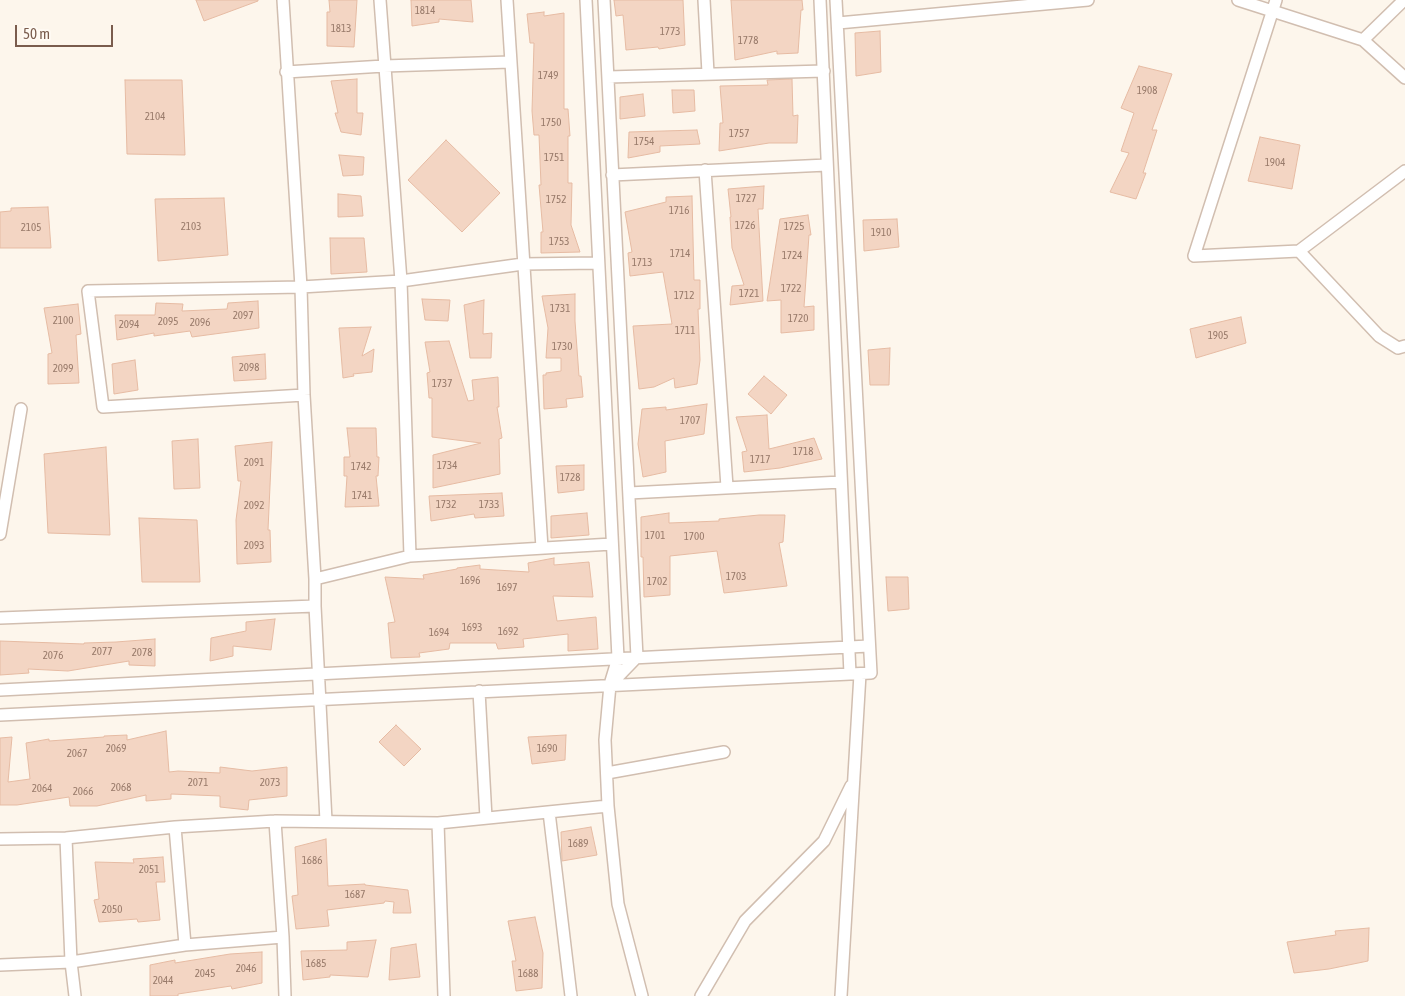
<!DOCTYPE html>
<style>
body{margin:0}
#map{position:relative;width:1405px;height:996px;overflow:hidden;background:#fdf6ec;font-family:"Asap Condensed",sans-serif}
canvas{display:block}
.scale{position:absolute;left:15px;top:25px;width:98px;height:22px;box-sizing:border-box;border:2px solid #7a5c4d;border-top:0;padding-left:6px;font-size:15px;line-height:18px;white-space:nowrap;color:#7a5c4d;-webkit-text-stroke:4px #fffaf3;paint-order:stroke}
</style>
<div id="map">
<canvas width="1405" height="996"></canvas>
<div class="scale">50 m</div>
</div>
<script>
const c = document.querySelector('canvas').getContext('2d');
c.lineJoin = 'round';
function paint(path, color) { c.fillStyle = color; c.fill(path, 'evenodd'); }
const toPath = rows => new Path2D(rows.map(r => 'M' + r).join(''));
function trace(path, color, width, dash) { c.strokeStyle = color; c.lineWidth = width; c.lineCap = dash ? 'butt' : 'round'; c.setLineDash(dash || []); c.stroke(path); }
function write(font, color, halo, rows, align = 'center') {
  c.font = font + ' "Asap Condensed",sans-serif'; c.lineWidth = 4; c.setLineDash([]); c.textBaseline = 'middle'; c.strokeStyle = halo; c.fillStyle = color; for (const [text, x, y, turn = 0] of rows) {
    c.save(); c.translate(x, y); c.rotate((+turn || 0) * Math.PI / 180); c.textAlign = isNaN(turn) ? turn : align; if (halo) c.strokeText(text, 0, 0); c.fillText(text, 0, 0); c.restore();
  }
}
const building = toPath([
 [196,0,258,0,258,1,204,21,196,0],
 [329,0,357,0,354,47,327,46,327,12,330,12,329,0],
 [411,0,471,0,473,22,439,19,439,22,412,26,411,0],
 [614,0,683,0,685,45,659,49,658,47,626,50,623,15,616,16,614,0],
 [731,0,802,0,803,10,801,10,798,53,777,54,777,51,735,60,731,0],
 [544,12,544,16,564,13,564,109,568,109,570,136,568,136,568,183,572,183,571,225,580,252,541,253,541,232,543,232,539,185,541,185,539,135,534,135,532,111,534,43,530,43,527,14,544,12],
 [880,31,881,72,856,76,855,33,880,31],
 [1139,66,1172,74,1152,130,1157,130,1143,173,1146,173,1136,199,1110,192,1129,153,1121,151,1134,113,1121,108,1139,66],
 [357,79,357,113,363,113,361,135,341,132,335,113,338,113,331,81,357,79],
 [792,79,793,116,798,115,797,143,769,143,719,151,720,123,723,123,720,86,768,85,767,80,792,79],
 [125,80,182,80,185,155,127,154,125,80],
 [672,90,694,90,695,111,673,113,672,90],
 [643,94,645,116,620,119,620,97,643,94],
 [697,130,700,144,660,146,660,152,628,158,629,132,697,130],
 [1260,137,1300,145,1292,189,1248,181,1260,137],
 [446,140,500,193,462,232,408,180,446,140],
 [339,155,364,157,363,175,343,176,339,155],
 [764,186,763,209,758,209,763,301,730,305,732,286,744,285,732,248,730,217,731,217,728,189,764,186],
 [338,194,361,196,363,216,338,217,338,194],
 [692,196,694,280,700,280,700,309,698,309,700,360,697,384,675,388,674,378,654,387,639,389,633,326,672,324,663,272,630,276,628,253,632,252,625,212,666,202,666,197,692,196],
 [224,198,228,255,158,261,155,199,224,198],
 [48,207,51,248,0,248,0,212,11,211,11,208,48,207],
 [808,215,811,235,809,235,804,307,814,306,814,330,781,333,781,300,767,301,780,219,808,215],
 [897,219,899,247,864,251,863,220,897,219],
 [330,238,364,238,367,272,331,274,330,238],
 [575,294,575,321,579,376,581,376,583,397,566,399,567,407,544,409,543,375,546,375,546,373,561,371,561,358,546,358,548,328,542,296,575,294],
 [422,299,450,300,448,321,425,320,422,299],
 [484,300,483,334,492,333,491,358,470,358,464,305,484,300],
 [258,301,259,328,192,337,190,331,154,336,154,333,117,340,115,315,155,315,156,303,183,304,182,311,227,309,228,303,258,301],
 [78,304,81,334,76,335,79,383,48,384,48,354,52,353,44,308,78,304],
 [1241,317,1246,343,1196,358,1190,329,1241,317],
 [371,327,362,356,374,349,372,372,353,374,354,376,343,378,339,328,371,327],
 [449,341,468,401,474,400,472,380,498,377,499,407,497,407,502,438,499,439,500,474,433,488,433,455,481,443,432,437,432,398,429,398,427,373,430,372,425,342,449,341],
 [890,348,889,385,870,385,868,350,890,348],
 [265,354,266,379,234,381,232,357,265,354],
 [135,360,138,390,114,394,112,364,135,360],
 [764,376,787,395,771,414,748,394,764,376],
 [707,404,704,434,665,441,666,472,643,477,638,444,642,409,666,407,666,410,707,404],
 [767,415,769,449,814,438,822,459,780,468,744,472,742,452,747,451,736,417,767,415],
 [347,428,376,428,377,457,379,457,378,476,376,476,379,506,345,507,347,476,344,476,344,457,350,457,347,428],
 [198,439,200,488,174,489,172,441,198,439],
 [272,442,268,530,270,530,271,562,237,564,236,520,241,481,238,481,235,446,272,442],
 [106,447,110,535,48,533,44,454,106,447],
 [584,465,584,490,558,493,556,466,584,465],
 [502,493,504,516,475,518,474,514,431,521,429,496,502,493],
 [587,513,589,535,551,538,551,516,587,513],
 [669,513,669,523,719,521,719,519,759,515,785,515,783,542,779,543,787,586,724,593,717,551,670,556,670,595,644,597,643,557,641,557,641,517,669,513],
 [139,518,197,520,200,582,142,582,139,518],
 [554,558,554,565,589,562,593,597,553,596,557,621,596,617,598,649,568,651,568,634,523,639,524,647,498,649,496,643,450,643,449,649,419,653,420,657,391,658,388,623,395,622,385,577,424,579,423,575,457,569,457,568,480,565,480,569,529,572,528,563,554,558],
 [886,577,908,577,909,609,888,611,886,577],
 [275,619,271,650,233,646,233,656,210,661,211,638,246,631,246,622,275,619],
 [155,639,155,666,129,665,129,661,68,671,28,669,29,673,0,675,0,641,84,644,84,643,116,642,155,639],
 [396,725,421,749,404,766,379,742,396,725],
 [166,731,169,772,178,771,220,773,220,767,252,771,287,767,287,796,249,800,248,810,220,807,220,796,171,794,171,799,146,801,146,795,97,806,70,806,69,797,17,805,0,805,0,738,12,737,8,782,30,779,26,743,49,739,49,741,104,737,104,736,127,735,127,740,166,731],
 [566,735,565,760,532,764,528,737,566,735],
 [591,827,597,855,562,861,561,832,591,827],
 [326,839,328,886,365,884,365,885,408,890,411,913,393,913,394,902,385,901,384,903,327,910,329,926,296,929,292,896,298,895,295,847,326,839],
 [163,857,165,882,156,882,160,920,138,922,137,919,99,922,94,900,99,899,95,862,134,863,133,859,163,857],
 [535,917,543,953,542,988,516,991,512,961,516,961,508,921,535,917],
 [1369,928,1368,961,1329,969,1294,973,1287,942,1336,935,1335,931,1369,928],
 [376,940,368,977,330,975,330,977,303,980,301,951,347,950,347,942,376,940],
 [416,944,420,977,389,980,391,948,416,944],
 [262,952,262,983,232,989,231,986,178,994,178,996,150,996,150,965,175,960,175,963,230,954,262,952]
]);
paint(building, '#f3d5c3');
trace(building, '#e6bba3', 1);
const minor = toPath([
 [283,0,301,287,304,395,315,579,315,606,326,821],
 [380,0,401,281,410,556],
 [507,0,542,548],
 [586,0,618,658,611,681],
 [604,0,637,657,610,685,605,740,608,806,618,904,642,996],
 [704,0,708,73],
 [820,0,850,674],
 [1238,0,1363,40,1405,78],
 [1276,0,1194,256,1299,251,1405,171],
 [838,23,1088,0],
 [1363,40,1404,0],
 [286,72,384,66,510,62],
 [608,77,824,71],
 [705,170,727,487],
 [612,175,827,165],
 [1299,251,1379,336,1398,348,1405,346],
 [304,395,103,407,88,291,301,287,401,281,523,264,598,263],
 [629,493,841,482],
 [0,534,21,409],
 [315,579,410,556,612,544],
 [0,618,315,606],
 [0,690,869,646],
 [479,691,486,818],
 [0,715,871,673,836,0],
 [607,773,724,752],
 [549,812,571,996],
 [275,821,283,937,285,996],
 [438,823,444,996],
 [175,827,185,945],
 [66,838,71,962,75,996],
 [0,839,66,838,175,827,275,821,438,823,608,806],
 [0,965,71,962,185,945,283,937],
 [701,996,745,921,824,841,851,786],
 [841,996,860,674]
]);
trace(minor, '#d1beb0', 14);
trace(minor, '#fff', 11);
write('11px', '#987a6a', null, [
 ["1814",425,11],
 ["1813",341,29],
 ["1773",670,32],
 ["1778",748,41],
 ["1749",548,76],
 ["1908",1147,91],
 ["2104",155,117],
 ["1750",551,123],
 ["1757",739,134],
 ["1754",644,142],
 ["1751",554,158],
 ["1904",1275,163],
 ["1727",746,199],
 ["1752",556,200],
 ["1716",679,211],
 ["1726",745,226],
 ["2103",191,227],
 ["1725",794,227],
 ["2105",31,228],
 ["1910",881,233],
 ["1753",559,242],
 ["1714",680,254],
 ["1724",792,256],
 ["1713",642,263],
 ["1722",791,289],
 ["1721",749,294],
 ["1712",684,296],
 ["1731",560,309],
 ["2097",243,316],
 ["1720",798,319],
 ["2100",63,321],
 ["2095",168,322],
 ["2096",200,323],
 ["2094",129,325],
 ["1711",685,331],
 ["1905",1218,336],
 ["1730",562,347],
 ["2098",249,368],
 ["2099",63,369],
 ["1737",442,384],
 ["1707",690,421],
 ["1718",803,452],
 ["1717",760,460],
 ["2091",254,463],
 ["1734",447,466],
 ["1742",361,467],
 ["1728",570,478],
 ["1741",362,496],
 ["1732",446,505],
 ["1733",489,505],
 ["2092",254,506],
 ["1701",655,536],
 ["1700",694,537],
 ["2093",254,546],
 ["1703",736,577],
 ["1696",470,581],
 ["1702",657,582],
 ["1697",507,588],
 ["1693",472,628],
 ["1692",508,632],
 ["1694",439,633],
 ["2077",102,652],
 ["2078",142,653],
 ["2076",53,656],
 ["2069",116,749],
 ["1690",547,749],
 ["2067",77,754],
 ["2071",198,783],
 ["2073",270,783],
 ["2068",121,788],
 ["2064",42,789],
 ["2066",83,792],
 ["1689",578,844],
 ["1686",312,861],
 ["2051",149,870],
 ["1687",355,895],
 ["2050",112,910],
 ["1685",316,964],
 ["2046",246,969],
 ["2045",205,974],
 ["1688",528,974],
 ["2044",163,981]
]);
</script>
